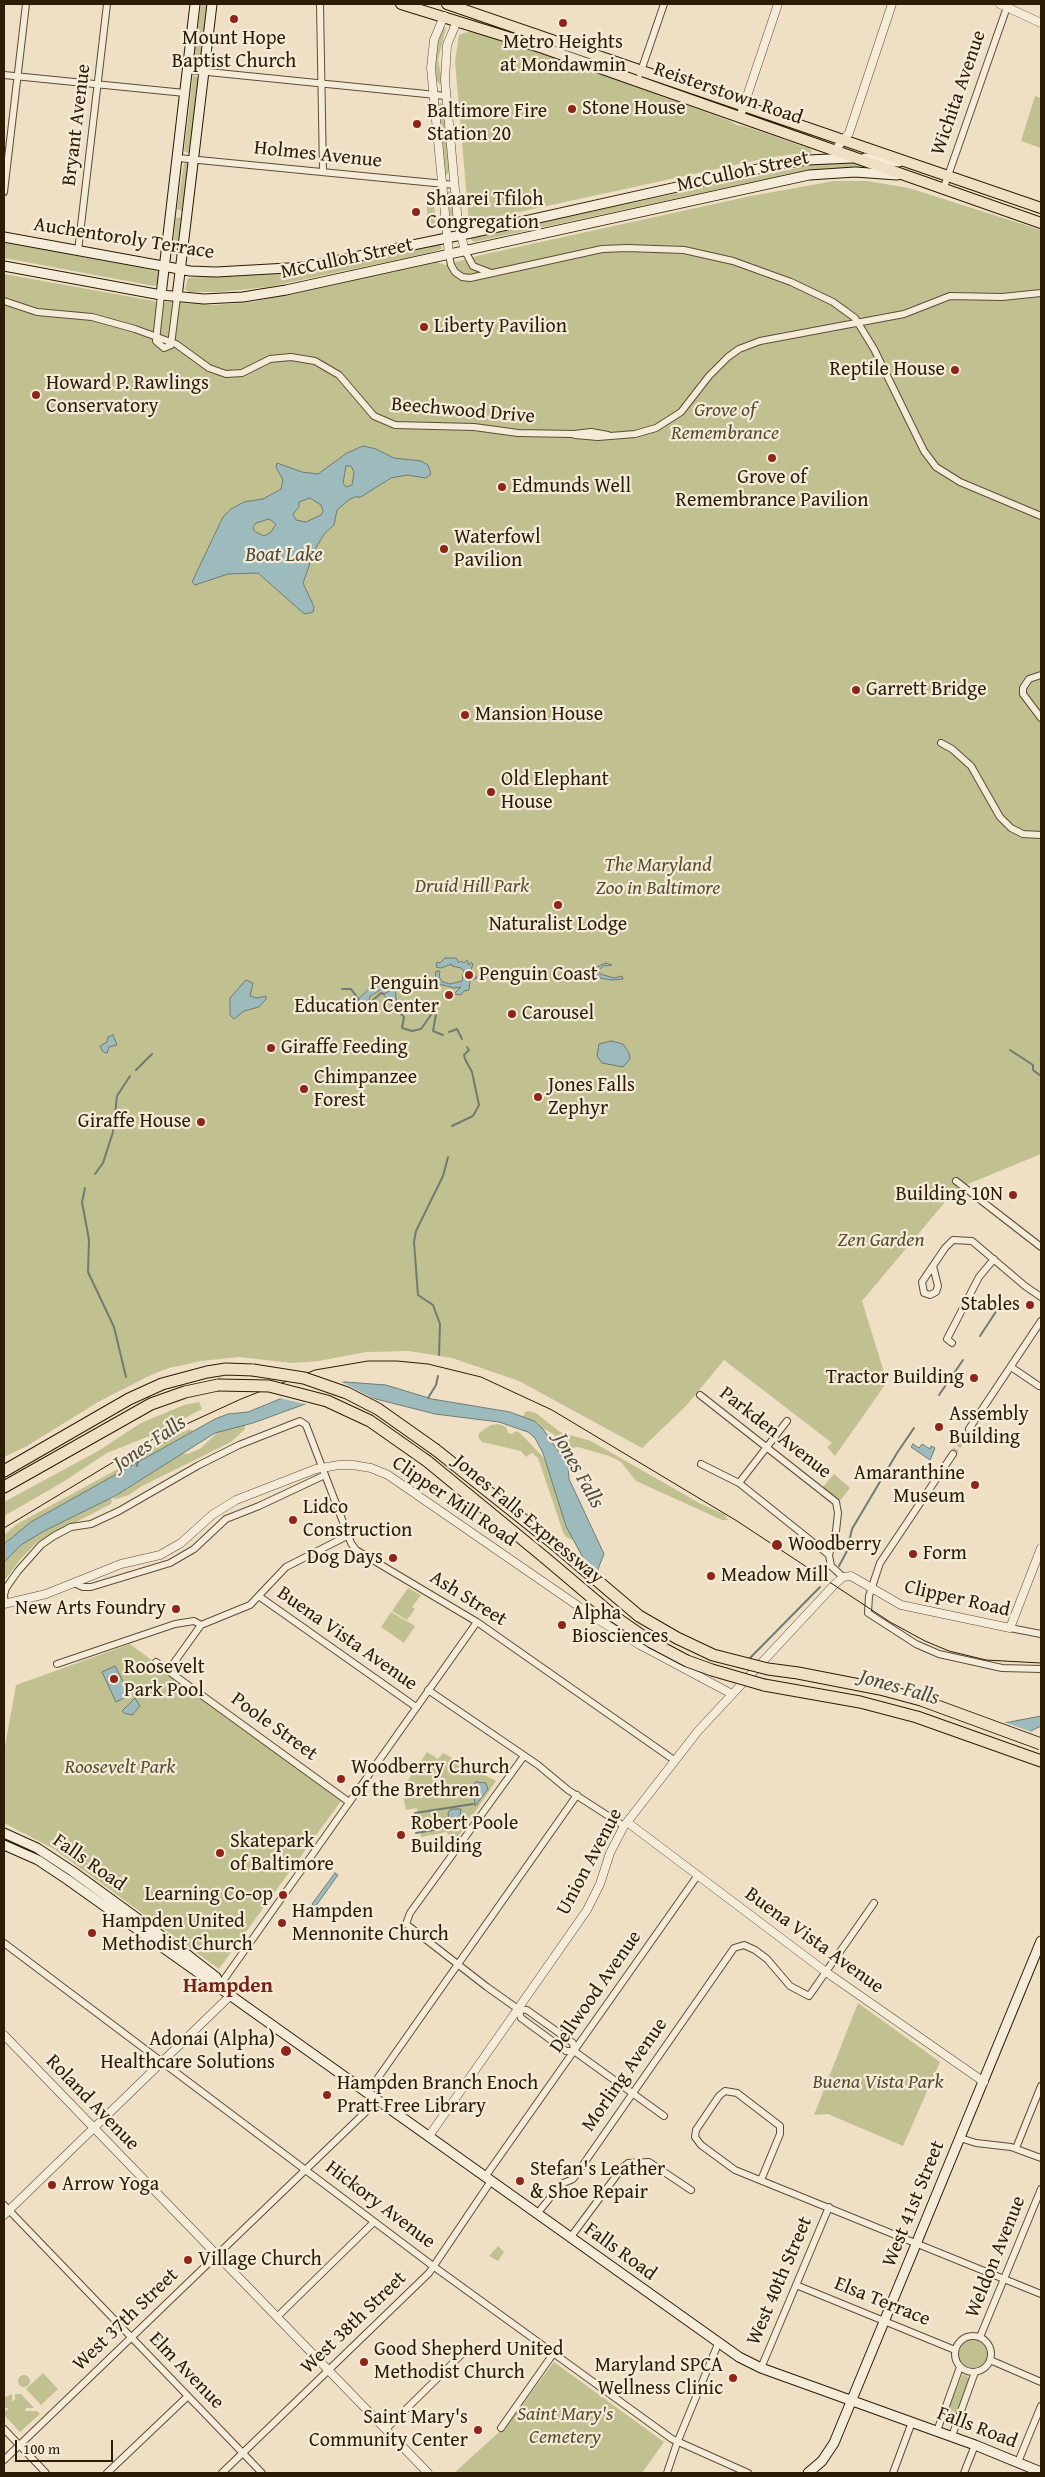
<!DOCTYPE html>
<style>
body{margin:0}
#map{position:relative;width:1045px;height:2477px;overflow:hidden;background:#efe0c5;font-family:"Gentium Book Plus",serif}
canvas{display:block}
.frame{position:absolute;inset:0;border:5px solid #2c1c06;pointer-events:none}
.scale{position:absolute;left:15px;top:2440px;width:98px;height:22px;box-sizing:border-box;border:2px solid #2c1c06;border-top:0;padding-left:6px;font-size:15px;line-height:18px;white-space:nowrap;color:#2c1c06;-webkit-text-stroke:4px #f5ebd9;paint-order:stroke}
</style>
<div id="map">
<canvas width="1045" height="2477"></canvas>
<div class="frame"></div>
<div class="scale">100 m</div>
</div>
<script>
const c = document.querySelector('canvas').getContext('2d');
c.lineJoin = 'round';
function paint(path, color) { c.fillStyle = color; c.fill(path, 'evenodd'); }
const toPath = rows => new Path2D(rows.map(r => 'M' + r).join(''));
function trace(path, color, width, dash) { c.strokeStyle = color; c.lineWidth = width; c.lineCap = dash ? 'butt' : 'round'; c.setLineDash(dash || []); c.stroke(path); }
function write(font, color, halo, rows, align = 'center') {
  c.font = font + ' "Gentium Book Plus",serif'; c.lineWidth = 4.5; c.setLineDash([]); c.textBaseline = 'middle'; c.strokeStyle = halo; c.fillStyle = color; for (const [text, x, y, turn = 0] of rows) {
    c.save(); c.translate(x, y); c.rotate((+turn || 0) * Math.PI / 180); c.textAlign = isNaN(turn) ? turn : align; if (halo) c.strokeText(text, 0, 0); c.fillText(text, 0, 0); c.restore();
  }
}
paint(toPath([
 [201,4,208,4,200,63,197,65,193,63],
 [474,18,636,74,633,75,473,21],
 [442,27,446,28,438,60,443,82,440,84,436,81,435,64,437,43],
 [476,29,648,88,648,91,730,121,736,125,747,127,808,148,812,151,810,155,796,158,794,154,767,158,469,223,455,61,459,35],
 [193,75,199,78,191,151,188,153,184,151],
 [1035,96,1041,98,1041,148,1021,141],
 [440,103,444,104,450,171,446,175,444,173,438,105],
 [747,112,813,134,812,137,747,115],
 [825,162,856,163,870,168,822,169,794,173,474,242,471,240,472,237,487,233],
 [184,163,189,164,182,211,177,209],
 [834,181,867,181,909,188,1041,230,1041,1154,956,1189,862,1301,887,1382,835,1456,827,1447,832,1443,724,1360,686,1406,642,1448,519,1381,452,1358,409,1351,366,1352,319,1361,292,1363,239,1357,201,1361,169,1368,151,1375,98,1402,27,1446,4,1457,4,274,154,301,213,305,252,302,437,262,445,265,481,255,751,196],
 [449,191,452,193,454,223,448,224,446,193],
 [433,194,436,224,428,225,426,198],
 [181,217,183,218,177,255,172,254,176,218],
 [4,242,158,271,159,284,154,286,4,258],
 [441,244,442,249,424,254,268,287,220,292,189,292,185,289,188,278,314,270],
 [199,1402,202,1409,157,1433,107,1453,63,1482,4,1516,4,1502,98,1451,141,1423,184,1405],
 [529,1411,536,1413,560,1432,591,1441,612,1453,699,1503,724,1514,728,1520,722,1520,636,1481,621,1462,609,1456,578,1447,565,1449,553,1434,523,1417,525,1412],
 [245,1424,245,1429,231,1442,142,1486,129,1495,113,1500,117,1495,180,1454,188,1454,201,1448,219,1431],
 [498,1424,506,1427,508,1433,512,1434,516,1431,521,1434,544,1458,554,1481,573,1540,566,1537,563,1532,538,1458,532,1453,526,1457,521,1451,482,1442,478,1437,480,1432,491,1425],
 [190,1429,193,1431,192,1434,4,1548,4,1535,17,1524,116,1470,142,1451],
 [834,1474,850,1488,839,1502,823,1487],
 [108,1498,112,1500,111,1504,37,1542,20,1560,4,1581,4,1561,26,1538],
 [408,1588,421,1595,412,1607,415,1609,407,1620,392,1611],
 [391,1612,415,1626,404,1643,381,1627],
 [130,1644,341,1801,219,1969,54,1849,4,1823,4,1752,16,1685],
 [427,1752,438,1759,443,1753,496,1781,451,1847,447,1832,421,1837,417,1808,406,1810,403,1796,406,1795,404,1786],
 [858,2003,940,2062,903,2146,828,2114,814,2115],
 [498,2246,504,2252,498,2261,489,2256],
 '958 2353a15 15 0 1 1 30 0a15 15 0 1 1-30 0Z',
 [554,2362,664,2442,642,2473,454,2473,509,2423],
 [43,2373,58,2389,41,2405,26,2389],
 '18 2381a6 6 0 1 1 12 0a6 6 0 1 1-12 0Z',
 [962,2375,966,2375,969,2379,954,2422,948,2425,944,2420],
 [12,2394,12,2401,15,2400,15,2394,21,2394,34,2408,26,2408,25,2411,37,2411,40,2414,20,2432,4,2415,4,2411,8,2410,8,2408,4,2408,4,2398]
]), '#c1c090');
const water = toPath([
 [363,446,376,449,394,458,421,461,428,465,431,474,426,478,407,475,391,478,359,498,358,496,350,499,337,510,334,525,325,533,315,549,303,583,314,607,313,612,305,614,301,611,258,573,228,574,195,585,192,582,223,517,231,509,244,502,263,499,281,489,283,480,276,467,277,463,302,472,318,474,347,453,363,446],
 [346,466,351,466,354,472,352,485,346,487,343,483,346,466],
 [310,498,321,505,323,511,321,515,306,522,296,520,293,514,299,507,299,502,310,498],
 [269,519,276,524,271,532,264,536,254,531,253,527,256,523,269,519],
 [445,958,456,958,459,963,461,961,464,963,467,960,469,965,471,962,473,964,471,970,477,978,470,980,469,990,464,991,461,995,454,994,461,987,454,988,439,984,435,980,436,971,440,971,439,977,443,982,450,984,462,981,464,971,461,968,452,966,452,964,441,968,436,967,437,962,440,963,445,958],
 [606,963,612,965,603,966,599,970,600,974,614,978,622,976,623,979,611,980,600,978,594,968,606,963],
 [246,980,253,983,250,996,257,998,266,996,266,999,259,1007,244,1011,234,1019,230,1015,230,998,246,980],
 [376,982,382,984,382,989,370,996,369,1002,361,1011,354,1003,376,982],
 [395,989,397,1006,395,1009,383,994,395,989],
 [113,1035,117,1045,109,1047,107,1053,103,1052,100,1046,107,1042,108,1037,113,1035],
 [611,1041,623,1044,629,1053,630,1059,623,1067,602,1063,597,1056,599,1044,611,1041],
 [345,1382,386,1385,432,1399,510,1412,534,1421,543,1429,568,1465,569,1479,604,1554,598,1569,600,1578,628,1604,662,1626,708,1652,737,1662,761,1668,786,1669,859,1682,937,1708,999,1724,1041,1716,1041,1726,1015,1739,985,1742,959,1736,917,1719,842,1694,741,1676,684,1657,636,1629,586,1589,582,1582,582,1556,566,1526,543,1453,535,1438,528,1432,499,1422,435,1414,372,1398,341,1397,319,1399,253,1423,215,1433,115,1496,44,1531,21,1545,4,1562,4,1544,31,1522,215,1419,228,1414,248,1412,314,1385,345,1382],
 [913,1444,919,1448,922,1444,930,1449,931,1446,935,1448,930,1460,911,1447,913,1444],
 [115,1666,130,1695,116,1702,102,1672,115,1666],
 [135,1698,140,1706,132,1715,124,1713,122,1711,135,1698],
 [476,1782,486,1783,488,1789,475,1806,473,1785,476,1782],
 [451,1809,461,1809,459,1823,452,1829,450,1827,448,1813,451,1809],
 [335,1873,338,1875,315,1907,312,1904,335,1873]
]);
paint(water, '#9dbbbd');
trace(water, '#707b74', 1);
paint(toPath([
 [338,1380,384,1404,371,1400,341,1399,310,1405,279,1398,313,1383],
 [576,1552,601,1572,607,1583,630,1602,663,1624,709,1649,1001,1721,1032,1732,1015,1742,998,1744,968,1741,916,1721,767,1684,658,1646,580,1583,580,1561]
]), '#efe0c5');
trace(toPath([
 [342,989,351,989,359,1000],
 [368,1001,372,1001,381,993,384,994],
 [395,1007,404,1017,402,1028,412,1031,421,1029,433,1012,436,1014,433,1031,443,1035],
 [449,1032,457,1029,462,1039],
 [1010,1050,1033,1065,1033,1070,1041,1076],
 [136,1070,152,1054],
 [452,1126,473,1116,479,1105,472,1072,465,1059,464,1055,469,1050,467,1047],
 [95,1174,103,1163,113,1132,117,1096,130,1076],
 [85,1188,82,1202,89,1240,88,1272,114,1327,126,1377],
 [980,1336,1001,1304],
 [439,1355,440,1324,433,1305,418,1295,414,1242,416,1231,443,1176,448,1157],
 [939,1395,963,1360],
 [428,1398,436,1385,438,1376],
 [137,1466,139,1456],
 [839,1566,847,1551,852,1529,897,1453,914,1428],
 [748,1660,820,1587],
 [415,1813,473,1804],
 [416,1833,450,1827]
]), '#707b74', 2);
trace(toPath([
 [953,1454,969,1429]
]), '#c8b99f', 6, [6, 3]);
const minor = toPath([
 [320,4,323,172],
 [188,70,446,96],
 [640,74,664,4],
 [4,75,185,93],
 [178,158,455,185],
 [943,190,1007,7],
 [4,192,26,4],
 [78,251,107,4],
 [465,251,473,266,491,273],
 [449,255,451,265,455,272,462,277,470,278,602,249,627,248,684,250,733,261,791,282,833,302,855,318,874,349,924,451,936,467,960,482,1041,516],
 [161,295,156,341,164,348,171,345,177,297],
 [4,301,37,312,92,317,135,329,176,344,209,368,226,374,242,373,270,359,280,358,291,357,315,361,339,375,374,416,395,425,474,427,518,433,574,434,591,432,608,435],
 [575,435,598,437,635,434,656,428,681,412,709,376,728,357,739,349,760,341,904,314,950,296,1002,297,1041,293],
 [1041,675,1029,679,1023,688,1023,694,1041,718],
 [941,743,952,749,971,766,1000,817,1011,828,1023,834,1041,835],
 [956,1181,1041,1247],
 [933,1266,938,1286,936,1292,930,1295,924,1293,922,1282,945,1248,953,1240,972,1241,1025,1286,1041,1297],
 [952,1343,947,1339,979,1277,994,1259],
 [1011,1367,1039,1386],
 [700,1395,836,1502,838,1513,836,1531,829,1555,831,1566,843,1577],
 [969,1429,1041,1321],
 [953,1454,880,1563,869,1596,868,1613,916,1644,939,1654,1002,1668,1041,1669],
 [701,1464,739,1483,829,1555],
 [739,1483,787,1421],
 [74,1583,83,1587,91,1587,170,1563,194,1549,226,1519,259,1506,325,1475],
 [260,1597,416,1707],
 [5,1604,4,1595,6,1588,18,1571,41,1545,54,1536,71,1527,91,1524,119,1511,199,1465,239,1445,300,1421,306,1425,351,1543,356,1550,477,1622,674,1760],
 [1010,1628,1041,1634],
 [156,1662,349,1802],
 [57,1664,175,1624,194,1621,201,1625],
 [168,1671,201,1625,250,1605,286,1567,349,1535],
 [428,1690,538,1765,568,1790,624,1826],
 [524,1756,410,1913,406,1924,487,1987,518,2009,527,2010,573,2043,574,2051],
 [4,1943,433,2266,672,2439,748,2473],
 [220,1985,477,1622],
 [518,2009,521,2018,566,2051,574,2051,664,2116],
 [368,2092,577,1795],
 [960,2138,976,2143,1011,2147,1041,2158],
 [1016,2148,1041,2086],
 [485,2177,698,1875],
 [761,2180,780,2134,780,2126,737,2093,725,2091,719,2096,696,2130,695,2137,701,2145,735,2170,1041,2294],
 [4,2205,262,2473],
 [537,2214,561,2184,573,2179,734,1948,744,1945,755,1950,767,1959,790,1986,809,1996,874,1903],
 [570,2238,622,2168,628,2163,649,2162,691,2190],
 [796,2285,955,2350],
 [277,2317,374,2222],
 '955 2354a18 18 0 1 1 36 0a18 18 0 1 1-36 0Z',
 [980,2337,1041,2189],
 [990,2360,1041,2382],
 [761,2368,829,2207],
 [501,2428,553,2354],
 [4,2429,46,2473],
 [386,2429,467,2349],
 [937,2431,960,2367],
 [952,2436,975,2372],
 [4,2460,378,2100],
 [1018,2462,1041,2406],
 [107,2473,188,2396],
 [222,2473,429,2273,491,2181],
 [667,2473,677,2443,718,2344],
 [893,2473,912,2422],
 [964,2473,975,2445]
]);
const tertiary = toPath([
 [1000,4,1041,23],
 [444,16,434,40,431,68,449,255],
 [457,21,447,45,445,80,458,223,465,251],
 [742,111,778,4],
 [836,149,849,133,892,4],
 [4,1604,46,1594,121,1564,160,1555,181,1543,212,1515,236,1500,316,1469,339,1465,353,1465,371,1468,388,1475,597,1619,640,1645,732,1694],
 [627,1822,826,1972,984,2082],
 [4,2035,428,2473],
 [429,2136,587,1910,600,1884,610,1853,624,1826,698,1731,834,1585,843,1577,851,1576,901,1605,1010,1628,1041,1548],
 [4,2215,232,1994]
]);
const secondary = toPath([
 [865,158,899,162],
 [4,237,190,271,216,272,306,267,471,233,780,164,808,160,852,158],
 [4,266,161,295,204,299,243,297,286,290,809,175,855,172,897,175],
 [161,295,195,4],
 [177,297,212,4],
 [4,1833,37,1848,72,1871,189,1956,216,1977,220,1985],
 [4,1845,38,1860,68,1880,739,2357,761,2368,975,2445,1041,2472],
 [808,2473,822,2461,834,2443,1041,1941]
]);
const primary = toPath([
 [401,4,543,48,1041,223],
 [447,4,1041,208]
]);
const motorway = toPath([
 [436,1450,554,1544],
 [427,1461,544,1557],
 [4,1471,129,1399,162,1384,207,1372,226,1369,253,1370],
 [4,1487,151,1404,185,1392,218,1385],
 [764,1685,860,1702,917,1717,1041,1761]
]);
trace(minor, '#5d4d36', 8);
trace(tertiary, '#5d4d36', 9);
trace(secondary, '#2c1c06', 11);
trace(primary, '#2c1c06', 12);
trace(motorway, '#2c1c06', 13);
trace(minor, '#f5ebd9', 6);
trace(tertiary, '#f5ebd9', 8);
trace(secondary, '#f5ebd9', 9);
trace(primary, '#efe0c5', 10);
trace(motorway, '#efe0c5', 11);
trace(toPath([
 [4,1528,143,1444,241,1399,315,1370,368,1361,397,1361,428,1364,481,1377,552,1410,737,1521,890,1622,925,1641,949,1651,986,1660,1041,1663]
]), '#2c1c06', 1);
const motorwayBridge = toPath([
 [253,1370,304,1378,347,1393,378,1409,436,1450],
 [218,1385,269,1386,327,1401,370,1421,427,1461],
 [554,1544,639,1616,677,1638,713,1655,768,1669,798,1673,880,1689,921,1700,1041,1744],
 [544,1557,615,1617,651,1642,687,1661,712,1670,764,1685]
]);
trace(motorwayBridge, '#2c1c06', 13, []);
trace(motorwayBridge, '#efe0c5', 11);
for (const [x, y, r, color] of [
 [234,19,5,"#8f2418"],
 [563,23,5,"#8f2418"],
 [572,109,5,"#8f2418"],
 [417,124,5,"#8f2418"],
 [416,212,5,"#8f2418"],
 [424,327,5,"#8f2418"],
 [955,370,5,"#8f2418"],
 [36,395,5,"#8f2418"],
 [772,458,5,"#8f2418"],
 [502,487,5,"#8f2418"],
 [444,549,5,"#8f2418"],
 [856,690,5,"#8f2418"],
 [465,715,5,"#8f2418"],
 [491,792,5,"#8f2418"],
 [558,905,5,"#8f2418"],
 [469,975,5,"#8f2418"],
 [449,995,5,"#8f2418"],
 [512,1014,5,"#8f2418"],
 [271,1048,5,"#8f2418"],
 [304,1089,5,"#8f2418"],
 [538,1097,5,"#8f2418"],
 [201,1122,5,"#8f2418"],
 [1013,1195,5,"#8f2418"],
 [1030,1305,5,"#8f2418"],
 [974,1378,5,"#8f2418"],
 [939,1427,5,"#8f2418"],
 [975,1485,5,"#8f2418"],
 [293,1520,5,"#8f2418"],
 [777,1545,6,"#8f2418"],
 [913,1554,5,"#8f2418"],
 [393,1558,5,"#8f2418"],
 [711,1576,5,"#8f2418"],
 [176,1609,5,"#8f2418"],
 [562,1625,5,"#8f2418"],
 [114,1679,5,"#8f2418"],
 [341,1779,5,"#8f2418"],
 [401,1835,5,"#8f2418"],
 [220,1853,5,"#8f2418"],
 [283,1895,5,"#8f2418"],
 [282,1923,5,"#8f2418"],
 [92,1933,5,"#8f2418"],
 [286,2051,6,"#8f2418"],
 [327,2095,5,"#8f2418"],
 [520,2181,5,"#8f2418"],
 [52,2185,5,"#8f2418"],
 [188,2260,5,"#8f2418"],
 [364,2362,5,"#8f2418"],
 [733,2378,5,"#8f2418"],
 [478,2430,5,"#8f2418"]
]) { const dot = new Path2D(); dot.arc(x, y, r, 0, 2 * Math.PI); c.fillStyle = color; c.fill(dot); trace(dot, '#f5ebd9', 2); }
write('20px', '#2c1c06', '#f5ebd9', [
 ["Mount Hope",234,39,"center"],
 ["Baptist Church",234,62,"center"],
 ["Metro Heights",563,43,"center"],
 ["at Mondawmin",563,66,"center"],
 ["Stone House",582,109],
 ["Baltimore Fire",427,112],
 ["Station 20",427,135],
 ["Shaarei Tfiloh",426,200],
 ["Congregation",426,223],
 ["Liberty Pavilion",434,327],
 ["Reptile House",945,370,"right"],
 ["Howard P. Rawlings",46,384],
 ["Conservatory",46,407],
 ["Grove of",772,478,"center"],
 ["Remembrance Pavilion",772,501,"center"],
 ["Edmunds Well",512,487],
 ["Waterfowl",454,538],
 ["Pavilion",454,561],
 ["Garrett Bridge",866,690],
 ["Mansion House",475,715],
 ["Old Elephant",501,780],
 ["House",501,803],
 ["Naturalist Lodge",558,925,"center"],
 ["Penguin Coast",479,975],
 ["Penguin",439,984,"right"],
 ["Education Center",439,1007,"right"],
 ["Carousel",522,1014],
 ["Giraffe Feeding",281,1048],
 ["Chimpanzee",314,1078],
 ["Forest",314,1101],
 ["Jones Falls",548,1086],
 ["Zephyr",548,1109],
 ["Giraffe House",191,1122,"right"],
 ["Building 10N",1003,1195,"right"],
 ["Stables",1020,1305,"right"],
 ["Tractor Building",964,1378,"right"],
 ["Assembly",949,1415],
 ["Building",949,1438],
 ["Amaranthine",965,1474,"right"],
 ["Museum",965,1497,"right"],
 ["Lidco",303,1508],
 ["Construction",303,1531],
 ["Woodberry",788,1545],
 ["Form",923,1554],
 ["Dog Days",383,1558,"right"],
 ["Meadow Mill",721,1576],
 ["New Arts Foundry",166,1609,"right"],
 ["Alpha",572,1614],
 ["Biosciences",572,1637],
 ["Roosevelt",124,1668],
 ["Park Pool",124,1691],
 ["Woodberry Church",351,1768],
 ["of the Brethren",351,1791],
 ["Robert Poole",411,1824],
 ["Building",411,1847],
 ["Skatepark",230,1842],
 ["of Baltimore",230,1865],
 ["Learning Co-op",273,1895,"right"],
 ["Hampden",292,1912],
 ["Mennonite Church",292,1935],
 ["Hampden United",102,1922],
 ["Methodist Church",102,1945],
 ["Adonai (Alpha)",275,2040,"right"],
 ["Healthcare Solutions",275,2063,"right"],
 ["Hampden Branch Enoch",337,2084],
 ["Pratt Free Library",337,2107],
 ["Stefan's Leather",530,2170],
 ["& Shoe Repair",530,2193],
 ["Arrow Yoga",62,2185],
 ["Village Church",198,2260],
 ["Good Shepherd United",374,2350],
 ["Methodist Church",374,2373],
 ["Maryland SPCA",723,2366,"right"],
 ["Wellness Clinic",723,2389,"right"],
 ["Saint Mary's",468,2418,"right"],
 ["Community Center",468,2441,"right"]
], 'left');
write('20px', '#2c1c06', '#f5ebd9', [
 ["Wichita Avenue",959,93,-71],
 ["Reisterstown Road",728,94,19],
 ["Bryant Avenue",77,125,-83],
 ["Holmes Avenue",318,155,6],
 ["McCulloh Street",743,172,-12],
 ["Auchentoroly Terrace",124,239,9],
 ["McCulloh Street",347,259,-12],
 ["Beechwood Drive",463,411,5],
 ["Parkden Avenue",775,1433,38],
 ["Clipper Mill Road",454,1502,34],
 ["Jones Falls Expressway",528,1520,40],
 ["Ash Street",468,1599,32],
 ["Clipper Road",957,1599,13],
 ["Buena Vista Avenue",347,1639,35],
 ["Poole Street",274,1727,36],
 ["Union Avenue",590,1862,-62],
 ["Falls Road",89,1863,35],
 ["Buena Vista Avenue",814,1941,36],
 ["Dellwood Avenue",596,1992,-55],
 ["Morling Avenue",625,2075,-55],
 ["Roland Avenue",92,2103,46],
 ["West 41st Street",914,2204,-68],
 ["Hickory Avenue",380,2205,37],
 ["Falls Road",620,2252,36],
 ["Weldon Avenue",996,2257,-68],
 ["West 40th Street",780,2281,-67],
 ["Elsa Terrace",882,2302,22],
 ["West 37th Street",126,2320,-44],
 ["West 38th Street",354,2323,-44],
 ["Elm Avenue",186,2371,46],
 ["Falls Road",977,2428,21]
]);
write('italic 20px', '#594d2f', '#f5ebd9', [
 ["Grove of",725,411],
 ["Remembrance",725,434],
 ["The Maryland",658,866],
 ["Zoo in Baltimore",658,889],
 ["Druid Hill Park",472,887],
 ["Zen Garden",881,1241],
 ["Roosevelt Park",120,1768],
 ["Buena Vista Park",878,2083],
 ["Saint Mary's",565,2415],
 ["Cemetery",565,2438]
]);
write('italic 21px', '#4e4c3d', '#f5ebd9', [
 ["Boat Lake",284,556],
 ["Jones Falls",150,1444,-34],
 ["Jones Falls",578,1471,61],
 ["Jones Falls",899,1688,16]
]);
write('bold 21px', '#7a1f14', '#f5ebd9', [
 ["Hampden",228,1987]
]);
</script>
